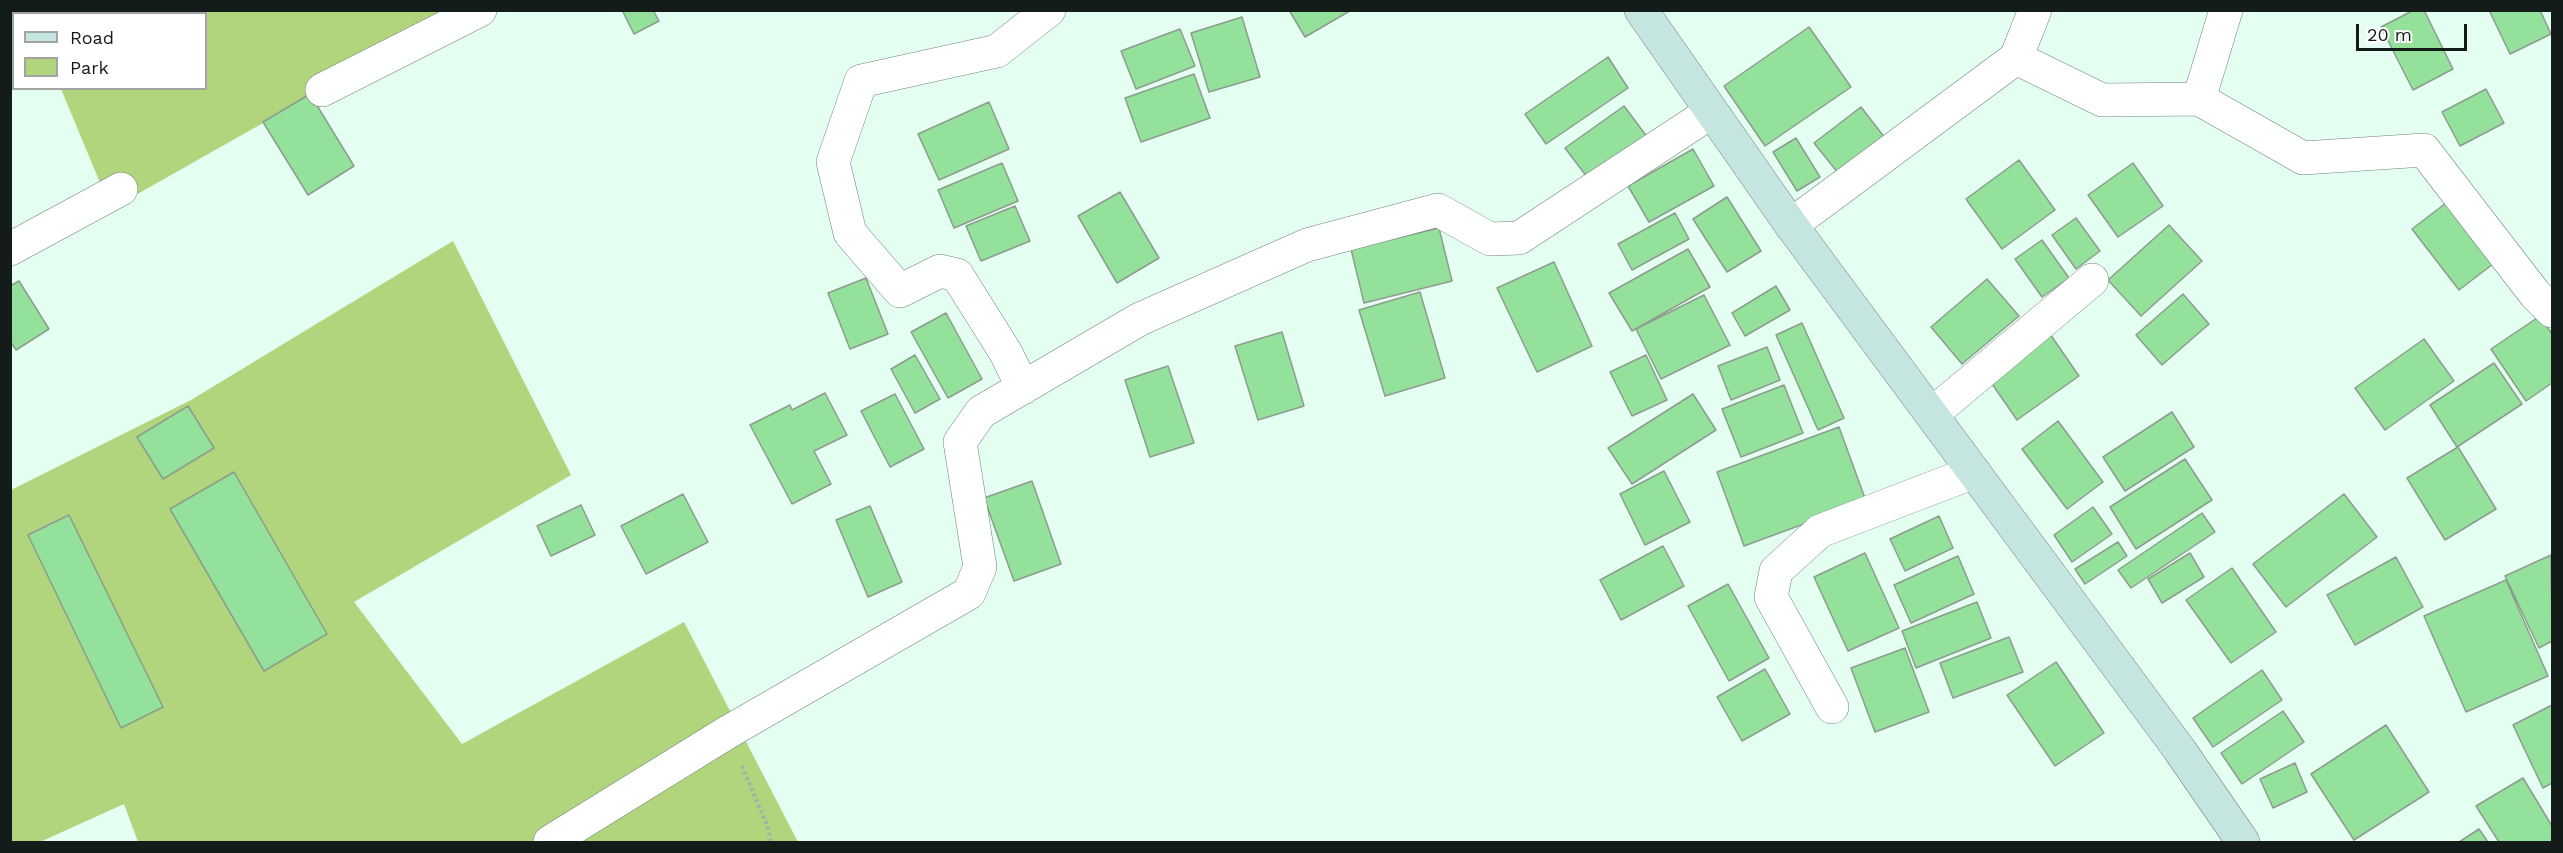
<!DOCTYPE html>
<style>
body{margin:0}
#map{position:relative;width:2563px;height:853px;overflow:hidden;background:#e5fef2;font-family:"Work Sans",sans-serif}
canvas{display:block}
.frame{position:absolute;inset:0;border:12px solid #131c18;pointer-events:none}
.legend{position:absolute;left:12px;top:12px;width:195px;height:78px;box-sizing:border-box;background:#fff;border:2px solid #a1a4a3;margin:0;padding:8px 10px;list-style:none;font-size:18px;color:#131c18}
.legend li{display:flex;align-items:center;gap:12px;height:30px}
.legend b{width:30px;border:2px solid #a1a4a3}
.scale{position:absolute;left:2356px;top:24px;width:111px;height:27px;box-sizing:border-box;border:3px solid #131c18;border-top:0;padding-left:8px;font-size:18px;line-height:21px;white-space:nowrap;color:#131c18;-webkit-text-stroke:4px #fff;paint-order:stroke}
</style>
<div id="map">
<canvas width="2563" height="853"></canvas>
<div class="frame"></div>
<ul class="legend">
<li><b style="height:8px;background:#c5e5e1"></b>Road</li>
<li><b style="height:16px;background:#b0d57d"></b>Park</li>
</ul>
<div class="scale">20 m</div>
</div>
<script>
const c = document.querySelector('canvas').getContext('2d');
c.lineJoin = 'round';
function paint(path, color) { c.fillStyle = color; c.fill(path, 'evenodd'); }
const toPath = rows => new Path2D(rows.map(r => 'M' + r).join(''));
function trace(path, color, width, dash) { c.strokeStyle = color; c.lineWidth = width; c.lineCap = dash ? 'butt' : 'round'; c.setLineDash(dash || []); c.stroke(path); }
paint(toPath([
 [28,11,461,11,111,209,61,89,206,88,206,14,29,14],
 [453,241,571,475,354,602,462,744,684,622,798,842,138,842,124,804,40,842,11,842,11,490,191,400]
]), '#b0d57d');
const building = toPath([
 [622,10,653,10,659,21,634,34,622,10],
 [1289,10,1347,10,1348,12,1305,37,1289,10],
 [2414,10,2424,10,2453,69,2413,90,2381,27,2414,10],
 [2489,10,2540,10,2551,34,2510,54,2489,10],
 [1242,17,1260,77,1209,92,1191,33,1242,17],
 [1809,27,1851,87,1765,146,1724,86,1809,27],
 [1180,29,1195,66,1136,89,1121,51,1180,29],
 [1608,57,1628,88,1546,144,1525,114,1608,57],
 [1194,74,1210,118,1141,142,1125,98,1194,74],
 [2486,89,2504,123,2460,146,2442,112,2486,89],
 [310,94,354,166,308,195,263,122,310,94],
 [989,102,1009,149,939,180,918,134,989,102],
 [1624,106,1648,138,1590,181,1565,148,1624,106],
 [1861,107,1885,138,1839,174,1814,143,1861,107],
 [1796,138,1820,177,1797,191,1773,152,1796,138],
 [1693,149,1714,186,1649,222,1628,186,1693,149],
 [2019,160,2055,210,2002,249,1966,199,2019,160],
 [1002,163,1018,201,954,228,938,190,1002,163],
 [2133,163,2163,206,2118,237,2088,195,2133,163],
 [1120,192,1159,258,1117,283,1078,216,1120,192],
 [1727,197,1761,251,1727,272,1693,219,1727,197],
 [2446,203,2493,264,2459,290,2412,229,2446,203],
 [1015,206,1030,241,981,261,966,226,1015,206],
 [1675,213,1689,239,1632,270,1618,244,1675,213],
 [2076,218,2100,251,2076,269,2052,235,2076,218],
 [2169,225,2202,261,2141,316,2108,280,2169,225],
 [1439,228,1452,281,1364,303,1351,249,1439,228],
 [2042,240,2069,278,2042,297,2015,259,2042,240],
 [1688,249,1710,287,1632,331,1609,293,1688,249],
 [1554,262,1592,346,1537,372,1497,288,1554,262],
 [866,278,888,334,850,349,828,293,866,278],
 [1987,279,2019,316,1962,364,1931,327,1987,279],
 [19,281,49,329,16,350,10,341,10,286,19,281],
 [1776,286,1790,310,1745,336,1732,313,1776,286],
 [1420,292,1445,378,1385,396,1359,310,1420,292],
 [2183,294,2209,324,2162,365,2136,335,2183,294],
 [1704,295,1730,345,1661,379,1636,329,1704,295],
 [946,313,982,379,948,398,911,332,946,313],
 [2540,316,2552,334,2552,383,2526,401,2491,349,2540,316],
 [1802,323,1844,418,1818,430,1776,335,1802,323],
 [1282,332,1304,406,1258,420,1235,346,1282,332],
 [2050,334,2079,376,2017,420,1988,378,2050,334],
 [2424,339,2454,381,2385,430,2355,388,2424,339],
 [1767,347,1780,380,1731,400,1718,366,1767,347],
 [915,355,940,399,915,413,891,369,915,355],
 [1646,355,1667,400,1632,416,1610,372,1646,355],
 [2494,363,2522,404,2457,447,2430,405,2494,363],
 [1168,366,1194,443,1150,457,1125,380,1168,366],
 [1784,385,1803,433,1741,457,1722,409,1784,385],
 [825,393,847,435,814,451,831,484,792,504,750,425,790,405,792,410,825,393],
 [895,394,924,449,890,467,861,411,895,394],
 [1693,394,1716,430,1632,484,1608,448,1693,394],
 [188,406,214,448,163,479,137,437,188,406],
 [2172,412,2194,447,2125,491,2103,457,2172,412],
 [2058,421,2103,482,2067,509,2022,449,2058,421],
 [1839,427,1866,501,1744,546,1717,472,1839,427],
 [2458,447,2496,509,2445,540,2407,478,2458,447],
 [2185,459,2212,500,2136,549,2110,507,2185,459],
 [1664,471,1690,522,1645,545,1620,494,1664,471],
 [234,472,327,634,264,671,170,509,234,472],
 [1032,481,1061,564,1014,581,984,498,1032,481],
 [683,494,708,542,646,574,621,526,683,494],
 [2344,494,2377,537,2286,607,2253,564,2344,494],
 [581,505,595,535,551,556,537,526,581,505],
 [870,506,902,582,868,597,836,520,870,506],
 [2093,507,2112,534,2072,562,2054,535,2093,507],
 [2202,513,2215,532,2131,588,2118,570,2202,513],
 [69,515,163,707,121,728,28,535,69,515],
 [1939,516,1953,548,1905,571,1890,539,1939,516],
 [2118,542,2127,556,2085,584,2075,569,2118,542],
 [1663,546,1684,586,1621,620,1600,580,1663,546],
 [1865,553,1899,628,1848,651,1814,577,1865,553],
 [2190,553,2204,577,2162,603,2148,579,2190,553],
 [2551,555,2552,641,2539,648,2505,576,2551,555],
 [1958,556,1974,594,1911,623,1894,585,1958,556],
 [2396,557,2423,607,2355,645,2327,595,2396,557],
 [2232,568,2276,632,2231,663,2186,600,2232,568],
 [2506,580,2548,676,2466,712,2424,616,2506,580],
 [1728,584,1769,658,1729,681,1688,606,1728,584],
 [1977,602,1991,638,1916,668,1902,631,1977,602],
 [2009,637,2023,672,1953,698,1940,663,2009,637],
 [1905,648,1929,712,1875,732,1851,668,1905,648],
 [2056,662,2104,733,2055,766,2007,695,2056,662],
 [1765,669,1790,714,1742,741,1717,697,1765,669],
 [2262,670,2282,700,2213,747,2193,718,2262,670],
 [2552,705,2552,783,2543,788,2513,725,2552,705],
 [2283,711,2304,742,2242,784,2221,753,2283,711],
 [2386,725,2429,792,2354,840,2311,774,2386,725],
 [2295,763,2307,792,2273,808,2260,779,2295,763],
 [2523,778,2552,826,2552,842,2499,842,2476,806,2523,778],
 [2479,829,2488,842,2459,842,2479,829]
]);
paint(building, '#94e19c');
trace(building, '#8c9d8d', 1.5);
const minor = toPath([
 [2016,58,2102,100,2199,99,2303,158,2424,150,2535,294,2552,311],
 [322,90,480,10],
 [2199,99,2226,10],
 [1791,225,2016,58,2035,10],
 [10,249,121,189],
 [1023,388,1006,353,957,275,940,271,900,291,850,233,833,162,861,81,997,51,1049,10],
 [1932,414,2092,280],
 [1832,707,1771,597,1776,571,1820,531,1974,472],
 [550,842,728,732,969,593,980,567,960,442,981,412,1140,319,1307,245,1438,210,1490,239,1519,238,1711,112]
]);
const secondary = toPath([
 [1641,10,1791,225,2179,749,2243,842]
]);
trace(minor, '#6f857b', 34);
trace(secondary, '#6f857b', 34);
trace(toPath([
 [742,766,767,825,771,842]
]), '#a0b3aa', 4, [3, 3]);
trace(minor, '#fff', 33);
trace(secondary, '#c5e5e1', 33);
</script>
